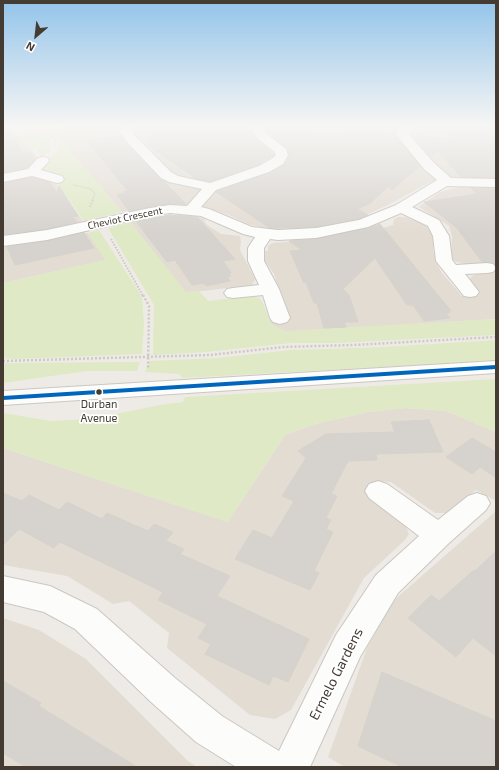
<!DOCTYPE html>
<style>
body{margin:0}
#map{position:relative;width:499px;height:770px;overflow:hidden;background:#eeebe6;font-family:"Exo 2",sans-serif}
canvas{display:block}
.frame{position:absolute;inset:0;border:4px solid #443b33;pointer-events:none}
.north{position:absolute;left:16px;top:16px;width:40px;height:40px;-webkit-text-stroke:3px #fff;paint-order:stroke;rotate:208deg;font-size:11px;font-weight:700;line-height:16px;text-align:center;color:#443b33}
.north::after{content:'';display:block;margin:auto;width:14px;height:18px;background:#443b33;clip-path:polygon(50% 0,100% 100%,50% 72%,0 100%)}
</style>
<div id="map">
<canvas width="499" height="770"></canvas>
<div class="frame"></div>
<div class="north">N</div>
</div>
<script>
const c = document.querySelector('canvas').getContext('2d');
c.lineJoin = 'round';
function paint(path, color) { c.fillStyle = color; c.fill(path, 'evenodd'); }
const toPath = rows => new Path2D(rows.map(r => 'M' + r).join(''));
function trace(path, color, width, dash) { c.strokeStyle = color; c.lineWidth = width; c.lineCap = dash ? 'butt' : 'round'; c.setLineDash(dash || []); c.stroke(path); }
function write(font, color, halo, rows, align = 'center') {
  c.font = font + ' "Exo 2",sans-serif'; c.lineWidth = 3.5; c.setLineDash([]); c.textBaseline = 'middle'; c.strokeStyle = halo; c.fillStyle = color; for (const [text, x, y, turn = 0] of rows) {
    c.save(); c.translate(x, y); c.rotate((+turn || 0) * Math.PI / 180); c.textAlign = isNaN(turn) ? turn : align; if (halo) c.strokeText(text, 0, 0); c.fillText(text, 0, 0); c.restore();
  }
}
paint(toPath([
 [60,125,496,125,496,178,432,181,390,204,368,214,318,227,283,230,265,228,248,224,229,215,209,209,181,205,152,205,122,212,61,140,57,132],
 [3,129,18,131,83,221,85,233,88,233,106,260,3,283],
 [460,187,496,187,496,271,490,265,468,265,454,261,451,255,452,236,449,226,419,207,440,192],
 [187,215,204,218,206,224,221,234,240,236,241,240,240,250,255,279,252,285,186,293,130,222,154,217],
 [398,217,406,217,417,222,421,221,433,234,433,250,436,262,442,273,462,296,479,295,469,281,472,276,480,273,496,271,496,319,297,331,285,331,271,324,269,320,288,320,274,274,265,261,263,251,268,251,268,246,272,243,350,237,393,225,394,219],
 [406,408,446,411,496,432,496,501,476,490,448,513,435,513,391,482,376,481,366,489,367,494,405,525,409,534,405,540,364,578,291,710,275,719,250,715,167,648,169,633,129,601,113,604,67,576,3,565,3,448,228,522,285,435,315,424,368,412],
 [496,511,496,767,345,767,328,757,367,648,393,601],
 [3,618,39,630,86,659,188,761,197,767,3,767]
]), '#e3dcd3');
paint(toPath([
 [3,125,16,126,17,128,22,132,43,135,51,138,51,151,41,158,36,149,29,150,14,131,3,131],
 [22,125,60,125,57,132,60,137,29,131],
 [61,140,122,212,84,221,56,182,63,180,60,176,38,171,57,151],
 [130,222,186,292,199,291,208,301,251,296,259,298,262,301,271,324,285,331,496,319,496,335,336,343,292,343,206,352,153,355,154,305,108,228],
 [99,230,142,297,144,325,142,354,14,359,3,358,3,283,105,260,88,233],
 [496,340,496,361,182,378,180,374,145,372,150,361,218,358,291,350,384,347],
 [140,362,137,371,87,371,3,383,3,363],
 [496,379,496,432,446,411,406,408,368,412,315,424,285,435,228,522,3,448,3,413,51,421,91,419,160,405,183,402,185,397]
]), '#dfe9c5');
const building = toPath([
 [3,125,5,125,23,153,30,152,35,160,27,168,3,172,3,125],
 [149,125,247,125,258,141,274,155,258,165,210,181,197,179,149,146,149,125],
 [262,125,306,125,306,128,331,133,345,125,365,125,396,130,398,139,420,166,392,190,389,186,369,204,357,209,368,215,359,219,316,227,270,228,216,192,269,173,284,165,289,156,287,149,268,133,262,125],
 [438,125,496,125,496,178,461,177,438,151,431,157,411,133,452,140,438,125],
 [121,136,126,143,186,204,170,204,129,211,117,195,125,193,123,191,128,191,86,140,121,136],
 [32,178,50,183,57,193,59,186,78,216,73,217,77,222,47,229,3,234,3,183,32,178],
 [471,188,496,188,496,266,493,263,482,262,457,228,424,202,477,194,471,188],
 [170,215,197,217,235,259,223,261,231,273,229,274,231,276,227,277,230,281,206,286,204,283,192,285,175,260,167,262,136,221,170,215],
 [380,224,451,311,448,311,449,313,446,314,450,318,424,321,413,305,407,305,375,258,343,289,349,295,358,322,344,322,346,327,324,328,317,303,314,303,306,282,304,283,290,251,302,250,289,241,316,239,368,228,380,224],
 [84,233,94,248,15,265,7,247,47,241,84,233],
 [429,420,443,452,376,454,377,460,348,461,331,494,337,496,326,518,331,520,326,529,333,532,314,571,319,573,310,590,235,559,253,530,272,538,294,501,282,496,306,458,298,451,326,434,395,432,391,422,429,420],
 [472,438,496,452,496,478,480,467,472,474,446,457,472,438],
 [3,493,22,501,29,495,59,510,67,502,102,519,107,513,148,531,154,524,173,532,166,541,184,549,180,554,230,576,217,596,309,639,288,682,273,676,269,685,205,654,211,644,198,638,207,624,158,600,163,592,60,542,54,548,19,529,3,545,3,493],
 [496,551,496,656,473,638,456,657,408,618,431,595,439,601,474,570,475,571,496,551],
 [382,672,496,721,496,767,402,767,358,746,382,672],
 [3,681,41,703,39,706,137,767,26,767,3,753,3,681]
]);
paint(building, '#d6d2cd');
trace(building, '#d6d2cc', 1);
const minor = toPath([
 [122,125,132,125,132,132,135,136,171,172,178,176,210,183,259,166,273,158,276,155,274,151,259,140,248,125,260,125,267,134,286,149,288,155,283,164,269,172,216,190,201,207,209,209,252,227,278,230,316,228,359,220,396,205,437,180,424,169,399,138,397,131,399,129,405,125,417,125,409,132,411,137,434,163,451,178,496,179,496,187,447,186,412,207,439,220,449,236,452,260,456,265,487,263,493,264,496,268,493,272,487,273,465,274,479,292,476,296,470,297,464,296,436,261,433,236,428,226,401,213,368,227,316,238,278,240,270,239,264,248,264,261,279,289,290,318,287,322,280,324,273,322,270,318,263,295,233,298,227,297,224,293,227,289,233,288,259,285,248,261,248,248,255,237,243,234,201,216,170,213,150,216,47,240,3,246,3,236,47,230,150,208,170,205,187,206,202,189,169,182,161,178,127,142,120,132,122,125],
 [43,157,48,158,49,161,41,170,62,176,64,179,62,182,57,183,32,176,3,182,3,174,28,169,38,158,43,157],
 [378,481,387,484,438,520,468,496,477,493,486,496,490,503,486,510,449,543,398,593,360,657,310,767,236,767,196,742,151,702,75,629,44,612,3,602,3,576,50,586,97,609,175,678,222,716,279,751,336,635,376,575,419,536,369,498,365,491,369,484,378,481]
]);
const tertiary = toPath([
 [496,361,496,373,3,405,3,391,496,361]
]);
trace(minor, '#cbc7c2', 2);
trace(tertiary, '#cbc7c2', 2);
trace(toPath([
 [18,125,26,131,54,137,56,141,55,149],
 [74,185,91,189,95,194,92,201]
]), '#cdc9c5', 1.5, [1, 1]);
trace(toPath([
 [90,207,93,200],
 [111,239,143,296]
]), '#cdc9c5', 2, [1.5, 1.5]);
trace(toPath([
 [143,295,149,306,148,369],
 [3,361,210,355,283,347,354,345,496,337]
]), '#cdc9c5', 2.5, [2, 2]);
paint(minor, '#fcfcfb');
paint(tertiary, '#fcfcfb');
paint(toPath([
 [496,365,496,369,3,400,3,396,496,365]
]), '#0065bd');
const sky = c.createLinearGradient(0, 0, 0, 233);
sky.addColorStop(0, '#93c4ea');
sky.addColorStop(0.54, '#f7f6f4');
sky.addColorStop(1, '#f7f6f400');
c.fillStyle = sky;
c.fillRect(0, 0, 499, 233);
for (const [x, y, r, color] of [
 [99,392,3.5,"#443b33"]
]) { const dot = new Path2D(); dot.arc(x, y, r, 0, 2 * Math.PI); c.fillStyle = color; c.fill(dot); trace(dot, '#fff', 1.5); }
write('10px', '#443b33', '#fff', [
 ["Cheviot Crescent",125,218,-12]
]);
write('11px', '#443b33', '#fff', [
 ["Durban",99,404],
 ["Avenue",99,418]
]);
write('14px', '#443b33', '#fff', [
 ["Ermelo Gardens",336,674,-63]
]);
</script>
